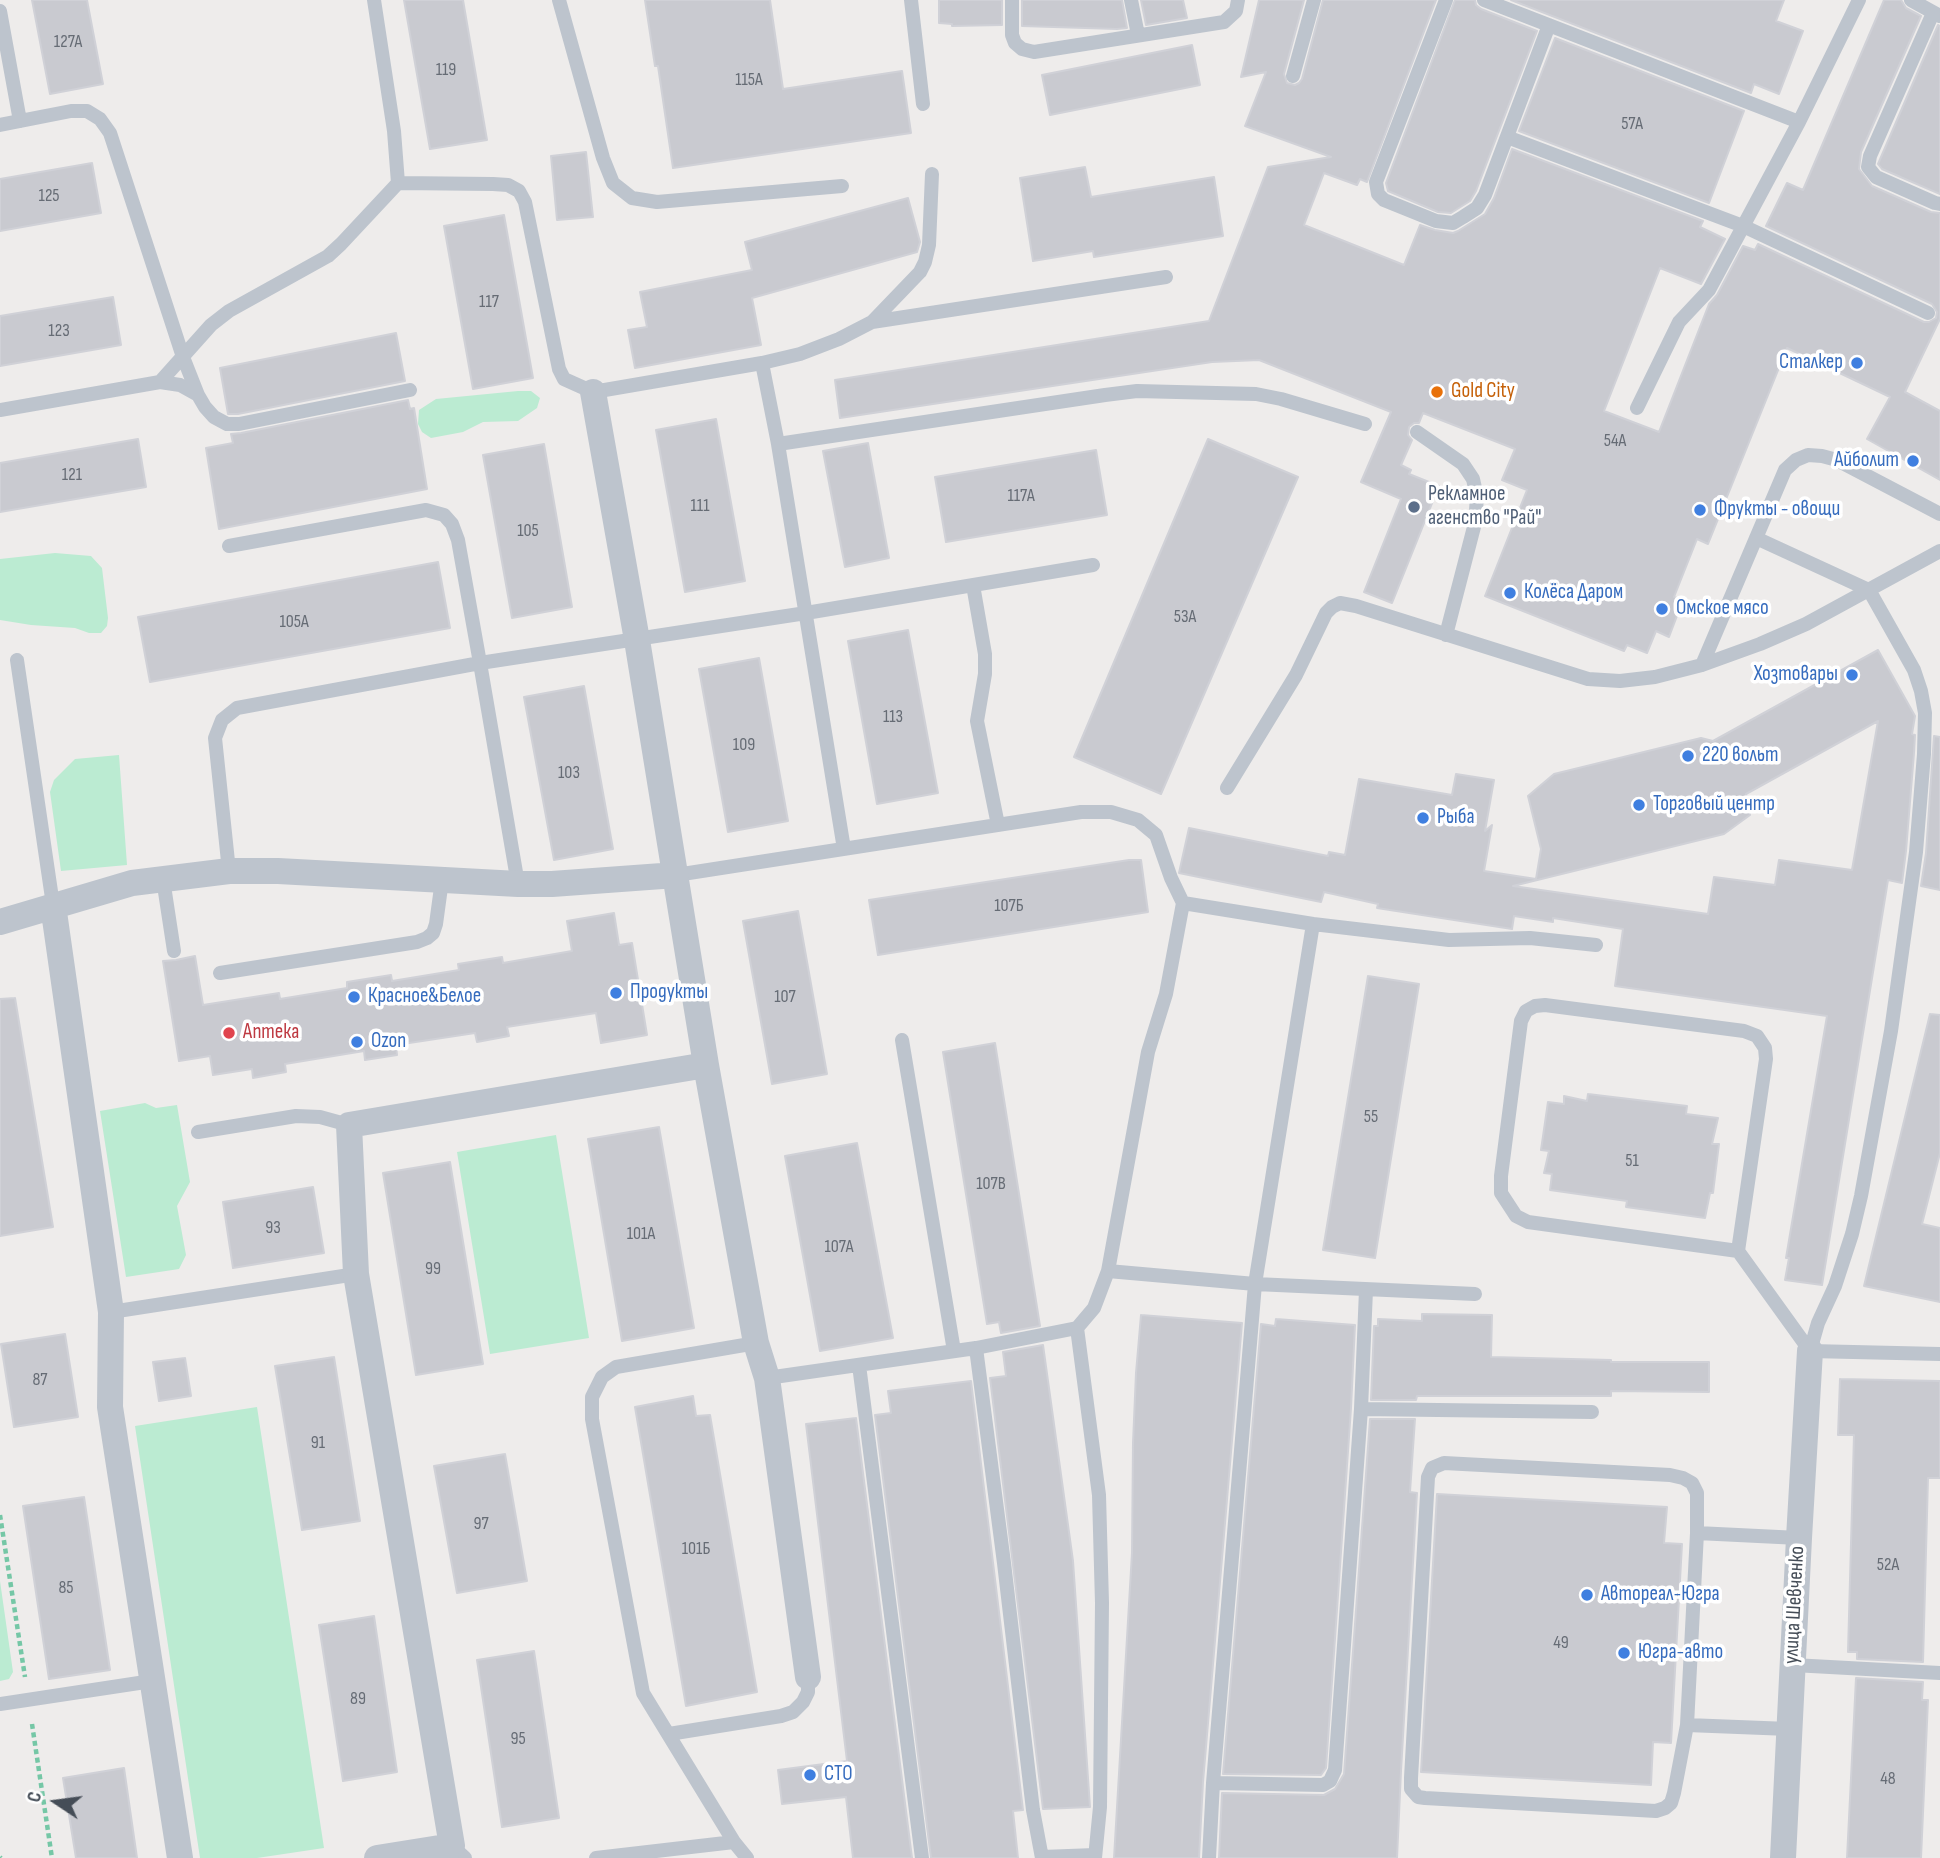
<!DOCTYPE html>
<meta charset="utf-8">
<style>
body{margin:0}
#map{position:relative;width:1940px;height:1858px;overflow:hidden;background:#eeeceb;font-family:"Sofia Sans Condensed",sans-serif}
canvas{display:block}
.north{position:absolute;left:21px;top:1767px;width:70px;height:70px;-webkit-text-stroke:5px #fff;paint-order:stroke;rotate:283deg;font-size:19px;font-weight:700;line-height:28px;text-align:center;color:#454d57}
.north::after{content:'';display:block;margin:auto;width:24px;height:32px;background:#454d57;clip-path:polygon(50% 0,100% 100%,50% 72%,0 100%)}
</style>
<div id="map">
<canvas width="1940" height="1858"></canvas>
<div class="north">С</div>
</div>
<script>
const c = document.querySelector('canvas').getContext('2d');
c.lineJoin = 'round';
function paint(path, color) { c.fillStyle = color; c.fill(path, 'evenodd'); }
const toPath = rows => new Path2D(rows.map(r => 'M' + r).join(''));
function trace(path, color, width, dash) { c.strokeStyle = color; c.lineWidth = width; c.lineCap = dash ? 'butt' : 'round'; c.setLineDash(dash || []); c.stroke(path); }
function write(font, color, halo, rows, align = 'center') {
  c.font = font + ' "Sofia Sans Condensed",sans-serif'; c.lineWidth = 7; c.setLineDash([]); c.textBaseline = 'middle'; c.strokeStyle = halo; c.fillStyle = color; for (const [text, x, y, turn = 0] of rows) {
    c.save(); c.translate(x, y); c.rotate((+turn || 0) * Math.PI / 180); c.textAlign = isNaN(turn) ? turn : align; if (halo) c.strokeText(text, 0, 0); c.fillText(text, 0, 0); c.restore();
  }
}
paint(toPath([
 [518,391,531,391,540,398,537,408,518,421,483,422,463,432,431,438,422,432,418,424,419,410,436,399],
 [55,553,91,556,102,568,108,618,107,626,101,633,89,633,75,628,31,625,0,620,0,559],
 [119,755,127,865,61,871,50,792,54,780,75,759],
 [145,1103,156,1108,177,1105,190,1182,177,1206,186,1255,179,1269,126,1277,100,1111],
 [556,1135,589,1338,490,1354,457,1152],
 [257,1407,324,1848,257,1858,200,1858,135,1426],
 [0,1581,13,1672,9,1679,0,1681]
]), '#bbebd2');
const building = toPath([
 [32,0,87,0,103,84,50,94,32,0],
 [404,0,463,0,487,140,430,149,404,0],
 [645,0,770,0,783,89,902,71,911,133,673,168,658,66,655,66,645,0],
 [939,0,1002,0,1002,25,952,26,952,24,939,23,939,0],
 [1022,0,1122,0,1127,28,1117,29,1022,26,1022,0],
 [1141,0,1183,0,1187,18,1146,25,1141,0],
 [1259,0,1304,0,1284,74,1287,83,1295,85,1299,83,1302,79,1323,0,1436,0,1367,182,1360,179,1357,185,1324,173,1304,225,1404,265,1420,225,1435,230,1453,233,1458,231,1485,214,1494,198,1512,149,1703,221,1700,227,1725,239,1701,284,1660,268,1604,411,1659,432,1709,304,1717,295,1743,246,1755,250,1758,244,1924,322,1929,322,1936,318,1937,312,1932,304,1766,226,1787,183,1803,190,1884,0,1901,0,1906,8,1921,16,1861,152,1859,169,1872,186,1931,212,1940,213,1940,319,1905,392,1940,411,1940,480,1867,439,1890,397,1787,348,1708,544,1697,539,1674,597,1683,600,1669,637,1656,631,1647,653,1627,645,1624,651,1485,596,1527,490,1502,480,1515,449,1423,413,1419,423,1414,423,1409,427,1408,435,1412,440,1401,465,1411,470,1409,474,1439,486,1392,603,1364,592,1401,499,1361,482,1391,412,1259,360,1212,362,840,418,835,380,1209,321,1268,167,1331,157,1245,126,1266,72,1241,77,1259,0],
 [1455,0,1475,0,1476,5,1481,9,1537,31,1476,191,1470,201,1451,213,1438,212,1388,191,1386,183,1455,0],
 [1511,0,1784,0,1776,21,1803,31,1779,94,1754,84,1751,93,1511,0],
 [1938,25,1940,26,1940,194,1882,169,1878,164,1938,25],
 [1555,38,1744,111,1709,203,1519,131,1555,38],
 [1192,45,1200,85,1050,115,1042,75,1192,45],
 [586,152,593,217,557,220,551,156,586,152],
 [92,163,101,213,0,231,0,179,92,163],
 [1085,167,1091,197,1214,177,1223,236,1094,257,1093,251,1033,261,1020,178,1085,167],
 [908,198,920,242,917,252,752,298,761,345,635,368,628,330,647,327,640,292,752,270,745,242,908,198],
 [504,215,533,378,473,389,444,226,504,215],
 [113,297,121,345,0,366,0,316,113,297],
 [396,333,405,381,238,414,228,414,220,368,396,333],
 [408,400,410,409,414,408,427,489,219,529,206,448,233,443,231,434,241,433,408,400],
 [716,419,745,581,685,592,656,430,716,419],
 [138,439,146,487,0,512,0,463,138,439],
 [1208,439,1298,477,1161,794,1074,757,1208,439],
 [868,443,889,558,845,567,823,451,868,443],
 [544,444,572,607,512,618,483,455,544,444],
 [1096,450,1107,515,946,542,935,477,1096,450],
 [438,562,450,628,150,682,138,617,438,562],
 [908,630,938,793,877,804,848,641,908,630],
 [1878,650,1915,716,1912,734,1915,735,1914,753,1906,851,1902,883,1888,880,1822,1285,1785,1280,1789,1258,1786,1258,1827,1016,1615,986,1623,929,1553,918,1553,922,1514,916,1512,929,1377,908,1378,904,1324,892,1321,902,1179,873,1189,828,1328,856,1329,852,1345,855,1359,779,1452,795,1456,774,1494,780,1485,831,1492,825,1484,871,1536,879,1541,849,1528,796,1554,774,1701,738,1713,741,1878,650],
 [1878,721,1852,870,1779,860,1775,885,1714,877,1708,914,1513,886,1724,834,1750,815,1746,794,1878,721],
 [759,658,788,821,728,832,699,669,759,658],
 [584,686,613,849,554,860,524,697,584,686],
 [1934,736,1940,737,1940,890,1921,886,1926,853,1934,736],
 [1129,860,1141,860,1148,912,878,955,869,900,1129,860],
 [798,911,827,1074,772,1084,743,921,798,911],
 [614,913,619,945,632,943,647,1035,601,1043,596,1013,507,1027,509,1036,477,1042,475,1033,396,1045,397,1055,365,1060,364,1051,285,1064,286,1072,253,1078,252,1069,213,1075,210,1056,179,1061,163,961,176,960,195,956,203,1005,279,993,280,999,347,988,347,982,391,975,392,981,459,970,458,964,502,957,503,963,572,951,567,921,614,913],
 [1368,976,1419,984,1375,1258,1323,1250,1368,976],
 [15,998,53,1227,0,1236,0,999,15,998],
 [1930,1014,1940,1015,1940,1153,1922,1224,1940,1228,1940,1302,1864,1286,1930,1014],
 [995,1043,1040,1326,1001,1333,999,1322,987,1324,943,1052,995,1043],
 [1588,1094,1687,1106,1686,1114,1718,1118,1712,1144,1719,1144,1713,1193,1710,1193,1705,1218,1626,1207,1627,1201,1550,1190,1552,1174,1544,1173,1549,1151,1541,1150,1548,1102,1564,1104,1564,1096,1587,1101,1588,1094],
 [659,1127,694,1328,622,1341,588,1139,659,1127],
 [857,1143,893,1338,820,1351,785,1156,857,1143],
 [450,1162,483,1364,416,1375,383,1173,450,1162],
 [313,1187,324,1253,233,1268,223,1202,313,1187],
 [1422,1314,1492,1315,1491,1357,1611,1360,1611,1362,1709,1362,1709,1392,1611,1391,1611,1396,1417,1396,1416,1400,1371,1400,1374,1326,1378,1326,1378,1319,1422,1321,1422,1314],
 [1141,1315,1242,1323,1203,1782,1199,1858,1114,1858,1132,1553,1133,1443,1136,1373,1141,1315],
 [1276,1319,1355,1325,1351,1408,1326,1768,1321,1775,1223,1774,1261,1324,1275,1326,1276,1319],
 [65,1334,78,1417,14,1427,1,1344,65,1334],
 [1043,1345,1073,1561,1090,1807,1043,1809,990,1378,1006,1376,1003,1352,1043,1345],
 [334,1357,360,1521,302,1530,275,1366,334,1357],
 [185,1358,191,1396,159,1401,153,1362,185,1358],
 [1840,1379,1940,1381,1940,1478,1928,1478,1923,1662,1857,1659,1857,1652,1848,1652,1854,1435,1838,1435,1840,1379],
 [971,1381,1023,1810,1013,1811,1018,1858,931,1858,875,1415,891,1413,888,1391,971,1381],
 [693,1396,696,1416,710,1415,757,1692,686,1706,635,1407,693,1396],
 [856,1418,912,1858,853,1858,846,1797,782,1804,778,1770,847,1761,806,1424,856,1418],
 [1370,1419,1415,1419,1410,1492,1417,1493,1401,1771,1397,1858,1219,1858,1222,1793,1324,1795,1335,1789,1344,1774,1370,1419],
 [505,1454,527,1581,457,1593,434,1466,505,1454],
 [1437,1494,1667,1507,1664,1543,1682,1544,1671,1743,1653,1742,1651,1785,1421,1772,1437,1494],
 [84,1497,110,1670,49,1679,23,1506,84,1497],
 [374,1616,397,1772,343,1781,319,1625,374,1616],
 [534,1651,559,1818,502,1827,477,1660,534,1651],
 [1856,1678,1923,1682,1922,1700,1928,1700,1921,1858,1847,1858,1856,1678],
 [124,1768,137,1858,76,1858,63,1778,124,1768]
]);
paint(building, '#c9cad0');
trace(building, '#d0d1d7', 2);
trace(toPath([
 [0,1515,25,1677],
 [32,1724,52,1858],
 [0,1857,1,1858]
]), '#75c7a6', 4.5, [5, 3.5]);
trace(toPath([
 [559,0,603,158,613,183,632,198,657,202,842,186],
 [911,0,923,104],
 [1012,0,1012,35,1015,43,1022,49,1034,52,1224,22,1236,11,1238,0],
 [1131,0,1138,35],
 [1446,0,1376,182,1378,194,1384,200,1436,221,1453,223,1463,217,1477,208,1485,195,1549,25],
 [1484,0,1799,122],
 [1911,0,1940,16],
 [0,11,20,121],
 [1933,13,1870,156,1868,167,1876,177,1935,203,1940,204],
 [1293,76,1314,0],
 [0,125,71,111,87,111,100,119,110,133,183,357,198,395],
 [1507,137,1743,226,1928,313],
 [398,183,493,184,508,185,519,191,525,202,559,369,564,379,593,392,762,363,800,354,839,339,872,322,920,272,925,262,929,245,932,174],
 [872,322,1166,277],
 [762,363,778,444,844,849],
 [160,382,180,385,198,395,205,407,214,417,227,424,239,424,410,390],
 [1637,408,1679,322,1709,290,1799,122,1859,0],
 [0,410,160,382,211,325,229,311,328,256,341,244,398,183,394,131,374,0],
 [1417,432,1463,464,1473,479,1477,497,1475,523,1446,635],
 [778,444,1105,395,1137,391,1256,394,1281,399,1365,424],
 [1756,538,1869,590,1914,670,1921,691,1925,713,1924,754,1916,852,1891,1031,1861,1196,1852,1234,1835,1286,1818,1323,1810,1351],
 [229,546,426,510,444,515,452,524,458,540,480,663,806,613,1093,565],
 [973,585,985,654,985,674,977,721,998,825],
 [17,660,53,905],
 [1702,665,1785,470,1796,460,1808,455,1822,456,1837,460,1940,514],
 [1227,788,1296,675,1326,613,1332,607,1340,603,1356,606,1588,679,1620,681,1655,677,1702,665,1760,644,1806,624,1940,551],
 [229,871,215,738,222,720,237,708,480,663,518,884],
 [676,875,1081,812,1111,812,1138,820,1156,835,1171,878,1183,903,1313,924,1449,940,1530,938,1596,945],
 [163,879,174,951],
 [220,973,417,942,427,938,433,933,436,924,442,880],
 [902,1040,954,1351],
 [198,1132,296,1116,320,1117,349,1125],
 [1738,1251,1528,1222,1516,1216,1501,1193,1501,1176,1521,1021,1526,1011,1535,1006,1545,1005,1744,1031,1757,1036,1765,1048,1766,1059,1738,1251,1810,1351],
 [1108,1271,1255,1284,1475,1294],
 [1366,1290,1361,1409,1592,1412],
 [111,1312,356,1274],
 [1077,1328,1099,1495,1102,1603,1100,1807,1095,1858],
 [976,1348,1004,1563,1033,1810,1042,1858],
 [1810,1351,1940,1354],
 [859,1365,922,1858],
 [767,1378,976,1348,1077,1328,1094,1308,1108,1271,1148,1052,1166,994,1183,903],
 [1444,1463,1670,1475,1683,1478,1692,1483,1697,1493,1697,1533,1687,1725,1674,1793,1671,1803,1665,1808,1656,1811,1425,1798,1418,1797,1411,1789,1411,1778,1428,1477,1432,1468,1444,1463],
 [1697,1533,1799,1538],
 [1793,1665,1940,1673],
 [0,1704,152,1681],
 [1687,1725,1789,1729],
 [669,1734,781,1716,793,1712,803,1702,808,1692,808,1677],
 [1213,1783,1323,1785,1330,1781,1335,1770,1361,1409],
 [452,1846,465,1858],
 [1042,1857,1095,1855],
 [596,1858,734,1842],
 [747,1858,734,1842,643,1693,592,1419,592,1397,602,1377,616,1367,756,1343],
 [1209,1858,1213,1783,1255,1284,1313,924]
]), '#bdc4cd', 14);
trace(toPath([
 [593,392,637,640,706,1065,756,1343,767,1378,808,1677],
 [53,905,111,1312,110,1407,180,1858],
 [0,922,132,883,229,871,278,871,518,884,552,884,676,875],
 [377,1858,452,1846,356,1274,349,1125,706,1065],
 [1783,1858,1799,1538,1810,1351]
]), '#bdc4cd', 26);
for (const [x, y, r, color] of [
 [1857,363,7,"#3f7fe0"],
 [1437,392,7,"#e8710a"],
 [1913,461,7,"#3f7fe0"],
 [1414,507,7,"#5c6f8a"],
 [1700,510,7,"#3f7fe0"],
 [1510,593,7,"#3f7fe0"],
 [1662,609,7,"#3f7fe0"],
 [1852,675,7,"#3f7fe0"],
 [1688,756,7,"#3f7fe0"],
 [1639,805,7,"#3f7fe0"],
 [1423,818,7,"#3f7fe0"],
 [616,993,7,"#3f7fe0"],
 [354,997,7,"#3f7fe0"],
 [229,1033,7,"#e0444e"],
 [357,1042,7,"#3f7fe0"],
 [1587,1595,7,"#3f7fe0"],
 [1624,1653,7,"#3f7fe0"],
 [810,1775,7,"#3f7fe0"]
]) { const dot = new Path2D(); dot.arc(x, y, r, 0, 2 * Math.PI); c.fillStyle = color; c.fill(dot); trace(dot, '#fff', 2.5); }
write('18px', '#666c75', null, [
 ["127А",68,42],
 ["119",446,70],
 ["115А",749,80],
 ["57А",1632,124],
 ["125",49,196],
 ["117",489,302],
 ["123",59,331],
 ["54А",1615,441],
 ["121",72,475],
 ["117А",1021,496],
 ["111",700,506],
 ["105",528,531],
 ["53А",1185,617],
 ["105А",294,622],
 ["113",893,717],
 ["109",744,745],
 ["103",569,773],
 ["107Б",1009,906],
 ["107",785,997],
 ["55",1371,1117],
 ["51",1632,1161],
 ["107В",991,1184],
 ["93",273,1228],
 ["101А",641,1234],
 ["107А",839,1247],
 ["99",433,1269],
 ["87",40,1380],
 ["91",318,1443],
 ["97",481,1524],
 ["101Б",696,1549],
 ["52А",1888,1565],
 ["85",66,1588],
 ["49",1561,1643],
 ["89",358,1699],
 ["95",518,1739],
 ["48",1888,1779]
]);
write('21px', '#366cbe', '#fff', [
 ["Сталкер",1843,363,"right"],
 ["Айболит",1899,461,"right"],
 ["Фрукты - овощи",1714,510],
 ["Колёса Даром",1524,593],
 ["Омское мясо",1676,609],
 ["Хозтовары",1838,675,"right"],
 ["220 вольт",1702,756],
 ["Торговый центр",1653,805],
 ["Рыба",1437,818],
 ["Продукты",630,993],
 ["Красное&Белое",368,997],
 ["Ozon",371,1042],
 ["Автореал-Югра",1601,1595],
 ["Югра-авто",1638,1653],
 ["СТО",824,1775]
], 'left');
write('21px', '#c56008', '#fff', [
 ["Gold City",1451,392]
], 'left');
write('21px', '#4e5e75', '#fff', [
 ["Рекламное",1428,495],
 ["агенство \"Рай\"",1428,519]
], 'left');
write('21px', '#be3a42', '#fff', [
 ["Аптека",243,1033]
], 'left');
write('21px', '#454d57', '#fff', [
 ["улица Шевченко",1795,1605,-87]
]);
</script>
